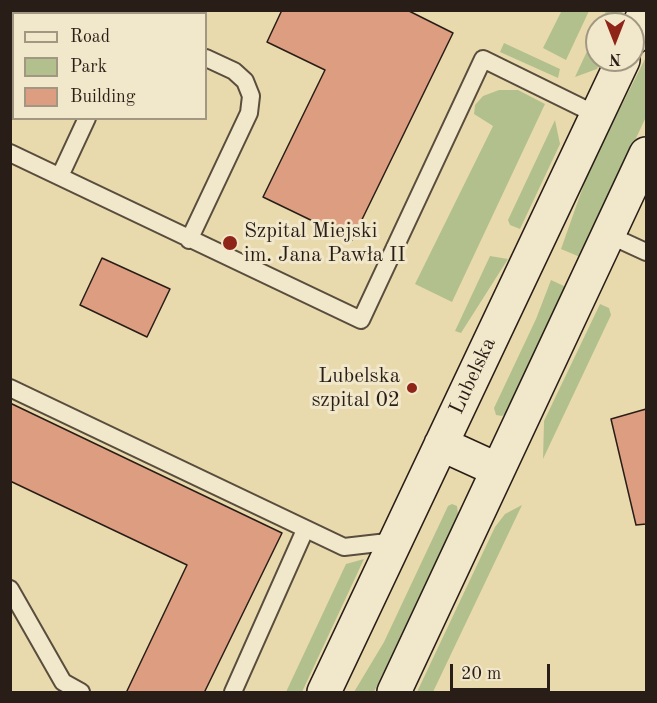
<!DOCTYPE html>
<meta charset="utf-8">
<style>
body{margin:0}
#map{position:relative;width:657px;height:703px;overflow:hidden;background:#e9daae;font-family:"Old Standard TT",serif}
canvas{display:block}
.frame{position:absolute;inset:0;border:12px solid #291e17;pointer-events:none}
.legend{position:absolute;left:12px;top:12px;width:195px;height:108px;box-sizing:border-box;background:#f1e7ca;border:2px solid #a19782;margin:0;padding:8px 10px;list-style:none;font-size:18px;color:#291e17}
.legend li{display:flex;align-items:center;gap:12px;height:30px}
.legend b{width:30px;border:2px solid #a19782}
.north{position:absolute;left:585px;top:12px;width:60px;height:60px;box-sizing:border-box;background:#f1e7ca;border:2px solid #a19782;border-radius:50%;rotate:180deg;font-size:16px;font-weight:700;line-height:24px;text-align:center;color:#291e17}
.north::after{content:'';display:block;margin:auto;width:21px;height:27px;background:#8f2418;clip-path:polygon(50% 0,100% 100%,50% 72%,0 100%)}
.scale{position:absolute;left:450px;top:664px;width:100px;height:27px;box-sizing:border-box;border:3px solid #291e17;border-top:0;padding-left:8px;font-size:18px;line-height:21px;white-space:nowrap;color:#291e17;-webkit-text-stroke:4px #f1e7ca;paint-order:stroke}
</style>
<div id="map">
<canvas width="657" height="703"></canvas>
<div class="frame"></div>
<ul class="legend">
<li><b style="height:8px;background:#f1e7ca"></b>Road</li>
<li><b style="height:16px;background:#b2c08e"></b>Park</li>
<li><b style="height:16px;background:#dc9d81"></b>Building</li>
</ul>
<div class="north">N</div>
<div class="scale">20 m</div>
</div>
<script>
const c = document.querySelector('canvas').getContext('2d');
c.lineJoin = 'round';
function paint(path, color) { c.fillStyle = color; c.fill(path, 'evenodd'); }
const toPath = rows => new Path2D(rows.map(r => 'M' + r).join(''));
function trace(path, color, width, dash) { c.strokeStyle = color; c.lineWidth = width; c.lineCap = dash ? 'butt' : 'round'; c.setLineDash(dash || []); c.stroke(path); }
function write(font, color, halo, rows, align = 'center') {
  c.font = font + ' "Old Standard TT",serif'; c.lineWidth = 6; c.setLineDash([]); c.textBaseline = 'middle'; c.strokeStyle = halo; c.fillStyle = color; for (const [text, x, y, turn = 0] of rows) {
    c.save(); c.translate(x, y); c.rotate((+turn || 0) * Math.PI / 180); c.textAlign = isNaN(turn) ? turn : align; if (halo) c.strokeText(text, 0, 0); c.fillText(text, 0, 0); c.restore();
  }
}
paint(toPath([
 [562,10,589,11,566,60,543,48],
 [606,11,623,11,617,24,600,24],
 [597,30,597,60,601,60,597,69,575,77],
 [504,43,560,69,558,78,500,52],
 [646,57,646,117,580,257,561,249,589,170],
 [499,90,518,90,545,104,452,302,415,284,493,126,474,114,475,105,483,96],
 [555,120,560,144,520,229,510,225,508,220],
 [490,256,508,259,461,333,455,331],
 [551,280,566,287,506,413,502,416,496,415,494,408,536,319],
 [600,304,609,308,611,315,543,459,544,421],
 [452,504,457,506,458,514,374,692,354,692,384,642,448,506],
 [522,505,433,692,417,692,495,527,505,514],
 [364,559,302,692,286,692,346,564]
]), '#b2c08e');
const building = toPath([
 [282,10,407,10,453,33,352,240,263,197,325,70,267,42,282,10],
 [102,258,170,289,147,337,80,305,102,258],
 [10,403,282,533,204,693,126,693,187,565,10,481,10,403],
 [646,409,646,524,636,525,611,419,646,409]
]);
paint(building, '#dc9d81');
trace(building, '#291e17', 1.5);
const service = toPath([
 [10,153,361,320,483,59,597,115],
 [60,176,87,118],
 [609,235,646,252],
 [189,240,249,113,251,96,245,81,234,71,206,58],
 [10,388,344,547,396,541],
 [10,589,63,682,81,692],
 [233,692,305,530]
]);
const secondary = toPath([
 [633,38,646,10],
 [441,444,498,470],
 [324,692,623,60],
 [394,692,646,154]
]);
trace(service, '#594d3d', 20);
trace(secondary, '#291e17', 36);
trace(service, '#f1e7ca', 16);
trace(secondary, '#f1e7ca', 33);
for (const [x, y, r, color] of [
 [230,243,8,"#8f2418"],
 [412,388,6,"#8f2418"]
]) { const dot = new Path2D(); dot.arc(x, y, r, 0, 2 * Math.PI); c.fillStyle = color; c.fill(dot); trace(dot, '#f1e7ca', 2); }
write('21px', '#291e17', '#f1e7ca', [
 ["Szpital Miejski",244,231],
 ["im. Jana Pawła II",244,255],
 ["Lubelska",400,376,"right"],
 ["szpital 02",400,400,"right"]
], 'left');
write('21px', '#291e17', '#f1e7ca', [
 ["Lubelska",473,376,-65]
]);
</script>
